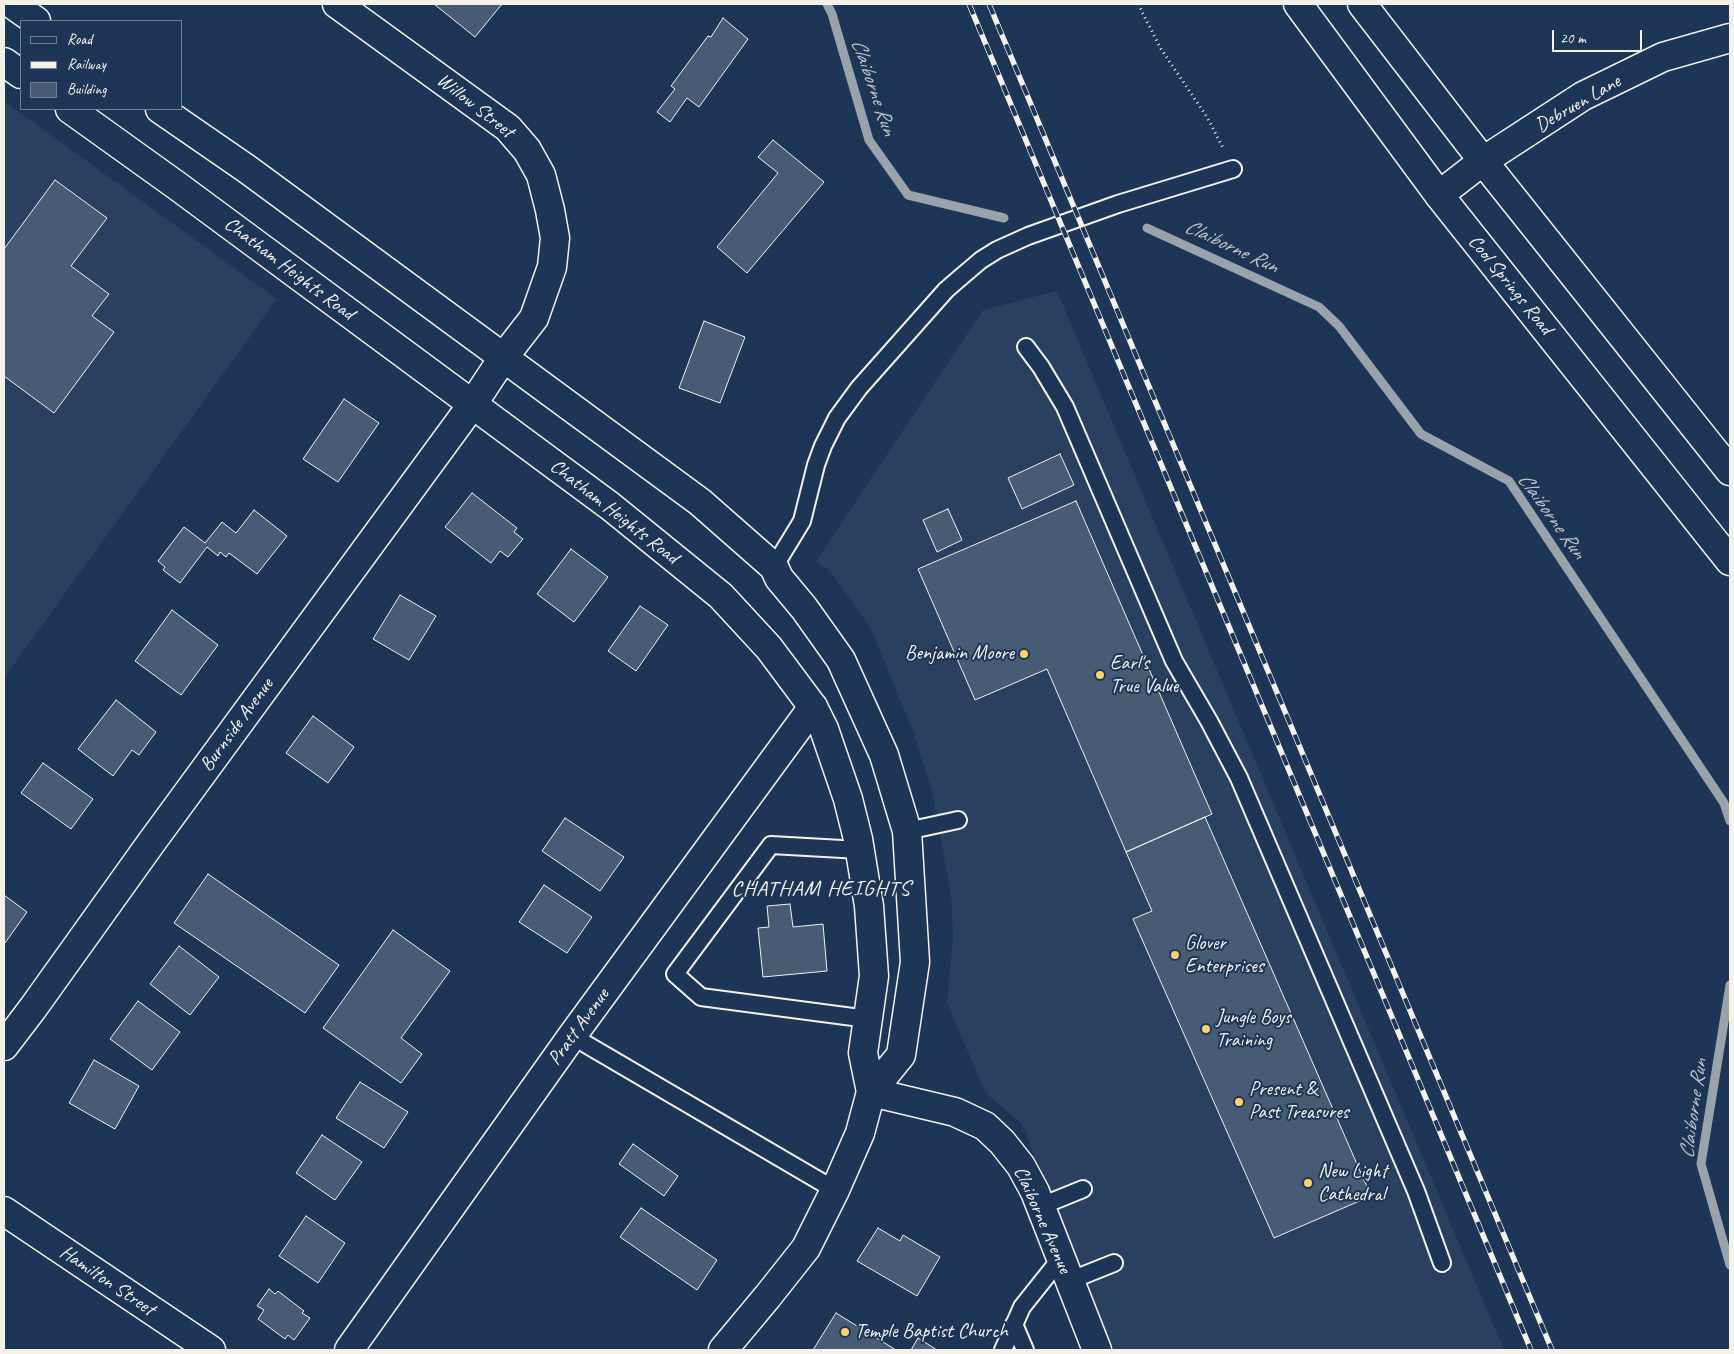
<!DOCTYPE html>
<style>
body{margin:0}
#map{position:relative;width:1734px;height:1354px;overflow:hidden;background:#1d3557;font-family:Caveat,sans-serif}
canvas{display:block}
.frame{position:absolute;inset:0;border:5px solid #f4f1e8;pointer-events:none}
.legend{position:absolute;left:20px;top:20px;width:162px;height:90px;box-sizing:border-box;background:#1d3557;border:1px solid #738091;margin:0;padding:6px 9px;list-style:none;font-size:15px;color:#f4f1e8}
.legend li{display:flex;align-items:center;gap:10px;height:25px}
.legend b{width:25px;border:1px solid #738091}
.scale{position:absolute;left:1552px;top:30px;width:90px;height:22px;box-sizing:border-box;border:2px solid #f4f1e8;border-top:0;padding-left:6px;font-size:15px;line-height:18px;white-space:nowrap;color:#f4f1e8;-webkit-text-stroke:4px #1d3557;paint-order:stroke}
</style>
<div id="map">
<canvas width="1734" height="1354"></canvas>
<div class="frame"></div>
<ul class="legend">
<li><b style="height:6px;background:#1d3557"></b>Road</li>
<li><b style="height:6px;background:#f4f1e8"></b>Railway</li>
<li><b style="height:14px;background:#485b74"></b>Building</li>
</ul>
<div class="scale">20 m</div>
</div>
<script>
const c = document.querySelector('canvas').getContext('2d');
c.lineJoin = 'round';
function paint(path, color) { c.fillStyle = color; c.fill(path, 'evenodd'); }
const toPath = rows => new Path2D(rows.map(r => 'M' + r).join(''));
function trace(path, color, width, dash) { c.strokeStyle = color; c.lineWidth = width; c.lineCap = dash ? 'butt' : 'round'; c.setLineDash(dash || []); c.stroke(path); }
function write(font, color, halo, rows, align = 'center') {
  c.font = font + ' Caveat,sans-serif'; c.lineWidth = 4; c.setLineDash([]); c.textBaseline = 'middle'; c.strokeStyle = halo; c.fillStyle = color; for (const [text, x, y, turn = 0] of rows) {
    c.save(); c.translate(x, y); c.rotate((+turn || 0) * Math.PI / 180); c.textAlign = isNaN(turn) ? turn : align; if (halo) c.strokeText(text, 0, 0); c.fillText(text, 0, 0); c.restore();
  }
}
paint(toPath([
 [4,101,277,299,4,678],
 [1057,291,1504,1350,1114,1350,1022,1124,991,1098,983,1087,947,1003,953,938,951,895,933,795,913,731,871,629,830,571,816,561,983,310]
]), '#2a4060');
trace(toPath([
 [827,4,832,14,869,140,908,195,1004,218],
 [1147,228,1319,307,1339,326,1421,434,1509,481,1724,803,1730,821],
 [1730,985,1701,1164,1730,1265]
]), '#9aa2ab', 9);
const building = toPath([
 [434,4,502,4,475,37,434,4],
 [723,18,748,39,699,107,687,98,670,122,657,112,675,89,671,86,708,36,711,37,723,18],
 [773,140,824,182,747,273,717,247,778,173,758,157,773,140],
 [55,180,107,218,71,266,109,294,92,316,114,332,54,413,4,376,4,249,55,180],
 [704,321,745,337,720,403,679,388,704,321],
 [344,399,379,423,338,482,303,459,344,399],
 [1060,454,1074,485,1022,509,1008,478,1060,454],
 [472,493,517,528,514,532,523,539,508,557,500,551,491,563,445,527,472,493],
 [1076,501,1212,814,1126,852,1047,669,975,700,918,569,1076,501],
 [948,509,962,540,937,552,923,520,948,509],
 [254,510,287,536,257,574,229,553,226,557,220,552,218,556,207,547,180,583,163,570,165,567,158,561,184,527,205,543,222,522,236,533,254,510],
 [571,549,608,577,574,622,537,594,571,549],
 [400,595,436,616,409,660,373,639,400,595],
 [640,606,668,625,636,671,608,651,640,606],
 [172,610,218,645,181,695,135,661,172,610],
 [116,700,156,732,139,755,132,750,113,776,78,749,116,700],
 [313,716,354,747,328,783,286,753,313,716],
 [43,763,93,799,71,829,21,793,43,763],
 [1205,817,1371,1196,1274,1238,1133,919,1152,911,1126,852,1205,817],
 [565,818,624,857,600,891,542,851,565,818],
 [208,874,339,965,305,1013,174,923,208,874],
 [544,885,592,917,567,953,519,922,544,885],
 [4,895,27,912,5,943,4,942,4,895],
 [790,904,793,927,823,924,827,971,763,977,758,928,769,927,767,906,790,904],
 [393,930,450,971,401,1038,422,1054,401,1083,323,1028,393,930],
 [179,946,219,977,190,1015,150,984,179,946],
 [138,1001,180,1032,152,1070,110,1039,138,1001],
 [94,1060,139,1086,115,1129,69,1103,94,1060],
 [360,1082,408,1112,384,1148,336,1118,360,1082],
 [322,1135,362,1162,335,1200,296,1173,322,1135],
 [633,1144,678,1176,664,1196,619,1164,633,1144],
 [641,1208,717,1260,697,1290,620,1237,641,1208],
 [306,1216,345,1243,318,1283,279,1256,306,1216],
 [878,1228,900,1241,903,1235,940,1257,917,1296,857,1261,878,1228],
 [269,1289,275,1294,278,1291,304,1311,302,1313,310,1318,294,1340,288,1335,285,1339,258,1319,264,1310,257,1306,269,1289],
 [836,1313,896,1350,813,1350,836,1313],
 [918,1338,937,1350,911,1350,918,1338]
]);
paint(building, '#485b74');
trace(building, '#f4f1e8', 1);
const lane = toPath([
 [1026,347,1041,367,1065,407,1174,661,1209,721,1239,778,1416,1191,1442,1263],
 [774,567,802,521,816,465,823,446,837,418,859,388,946,290,961,277,981,260,997,250,1028,236,1118,204,1233,169],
 [907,831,958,820],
 [860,850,771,845,675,974,701,997,868,1019],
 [572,1036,835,1190],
 [1041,1206,1083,1189],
 [1069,1281,1114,1263],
 [1014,1324,1025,1350],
 [1003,1350,1022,1307,1061,1258]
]);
const street = toPath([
 [1439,195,1483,161,1583,96,1663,57,1730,38],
 [4,1046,33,1008,151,843,472,405,503,358,534,318,552,267,555,238,550,210,541,175,527,150,508,128,337,4],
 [871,1092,955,1112,985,1126,1002,1142,1021,1166,1035,1192,1097,1350],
 [4,1211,211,1350],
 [349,1350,572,1036,813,707]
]);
const secondary = toPath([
 [12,4,36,21],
 [4,62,21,74],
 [70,109,176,185,610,506,721,596,769,648,813,707,824,729,848,799,858,839,869,906,874,976,863,1053,871,1092],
 [160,109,247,169,700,502,774,567,779,578,804,608,841,660,884,755,907,831,915,962,901,1055,871,1092,860,1133,835,1190,806,1248,768,1296,723,1350]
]);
const primary = toPath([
 [1298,4,1439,195,1730,561],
 [1362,4,1483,161,1730,471]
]);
trace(lane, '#f4f1e8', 20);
trace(street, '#f4f1e8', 31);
trace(secondary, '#f4f1e8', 31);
trace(primary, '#f4f1e8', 31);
trace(toPath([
 [1138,4,1161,49,1207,117,1223,148]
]), '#f4f1e8', 3, [1, 4]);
trace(lane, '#1d3557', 16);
trace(street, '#1d3557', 28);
trace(secondary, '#1d3557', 28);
trace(primary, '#1d3557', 28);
const rail = toPath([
 [969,4,1531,1350],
 [989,4,1552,1350]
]);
trace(rail, '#f4f1e8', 5.5);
trace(rail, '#1d3557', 4, [11]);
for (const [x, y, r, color] of [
 [1024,654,5,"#ffd166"],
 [1100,675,5,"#ffd166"],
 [1175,955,5,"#ffd166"],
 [1206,1029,5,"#ffd166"],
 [1239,1102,5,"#ffd166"],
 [1308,1183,5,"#ffd166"],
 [845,1332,5,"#ffd166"]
]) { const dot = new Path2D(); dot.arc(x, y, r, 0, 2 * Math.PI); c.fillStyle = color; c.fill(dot); trace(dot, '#1d3557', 2); }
write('20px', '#f4f1e8', '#1d3557', [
 ["Debruen Lane",1578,104,-30],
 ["Willow Street",475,106,38],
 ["Chatham Heights Road",289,269,37],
 ["Cool Springs Road",1510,285,51],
 ["Chatham Heights Road",614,512,38],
 ["Burnside Avenue",237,725,-54],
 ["Pratt Avenue",579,1027,-54],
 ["Claiborne Avenue",1042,1220,66],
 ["Hamilton Street",107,1281,34]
]);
write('20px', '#f4f1e8', '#1d3557', [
 ["Benjamin Moore",1014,654,"right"],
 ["Earl's",1110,664],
 ["True Value",1110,687],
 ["Glover",1185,944],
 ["Enterprises",1185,967],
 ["Jungle Boys",1216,1018],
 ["Training",1216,1041],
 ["Present &",1249,1090],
 ["Past Treasures",1249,1113],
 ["New Light",1318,1172],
 ["Cathedral",1318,1195],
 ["Temple Baptist Church",855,1332]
], 'left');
write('italic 21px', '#c0c3c4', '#1d3557', [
 ["Claiborne Run",873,87,71],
 ["Claiborne Run",1231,247,25],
 ["Claiborne Run",1551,516,54],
 ["Claiborne Run",1694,1109,-82]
]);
c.letterSpacing = '1px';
write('22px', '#f4f1e8', '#1d3557', [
 ["CHATHAM HEIGHTS",821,889]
]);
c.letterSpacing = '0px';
</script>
